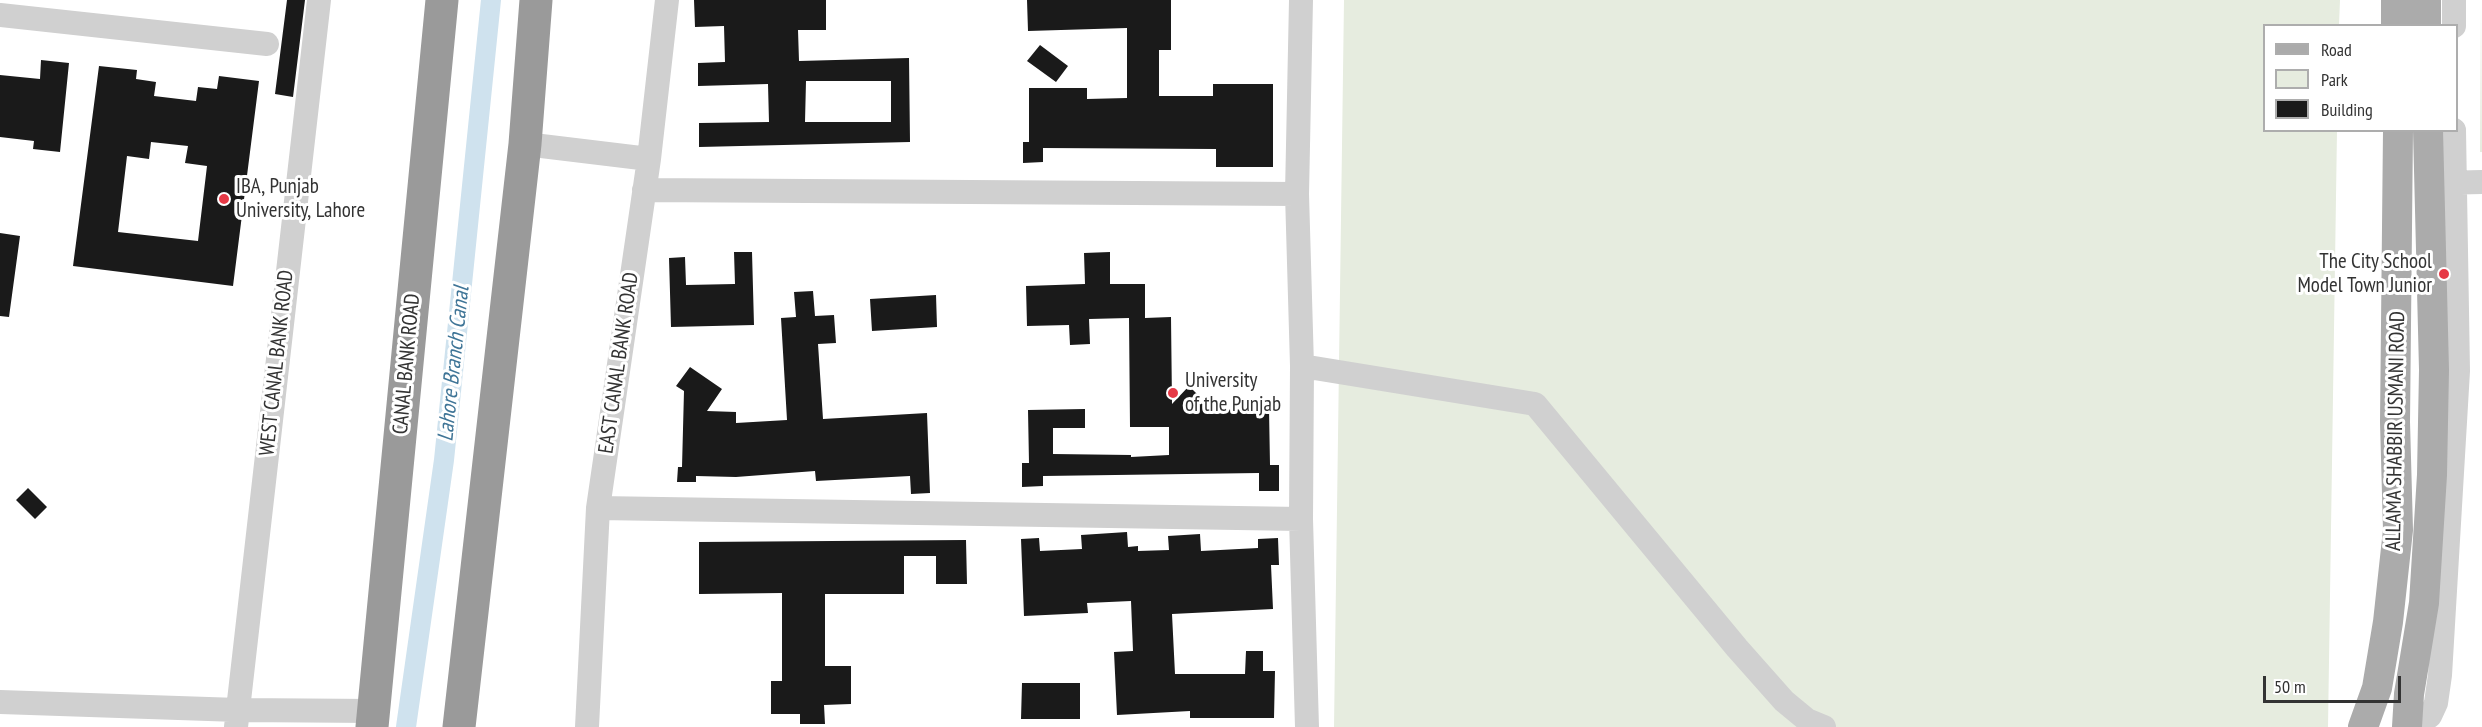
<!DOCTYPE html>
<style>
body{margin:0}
#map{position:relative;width:2482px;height:727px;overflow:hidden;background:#fff;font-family:"PT Sans Narrow",sans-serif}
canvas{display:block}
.legend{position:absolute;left:2263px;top:24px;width:195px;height:108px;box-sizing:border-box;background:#fff;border:2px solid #adadad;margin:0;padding:8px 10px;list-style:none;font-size:18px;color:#333}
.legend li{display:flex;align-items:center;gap:12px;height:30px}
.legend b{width:30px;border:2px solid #adadad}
.scale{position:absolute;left:2263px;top:676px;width:138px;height:27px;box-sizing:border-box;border:3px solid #333;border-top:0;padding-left:8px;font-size:18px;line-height:21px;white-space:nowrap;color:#333;-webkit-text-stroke:4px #fff;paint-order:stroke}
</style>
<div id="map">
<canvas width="2482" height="727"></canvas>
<ul class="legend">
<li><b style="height:8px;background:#ababab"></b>Road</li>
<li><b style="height:16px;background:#e6ecdf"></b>Park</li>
<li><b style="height:16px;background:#1a1a1a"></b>Building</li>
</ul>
<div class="scale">50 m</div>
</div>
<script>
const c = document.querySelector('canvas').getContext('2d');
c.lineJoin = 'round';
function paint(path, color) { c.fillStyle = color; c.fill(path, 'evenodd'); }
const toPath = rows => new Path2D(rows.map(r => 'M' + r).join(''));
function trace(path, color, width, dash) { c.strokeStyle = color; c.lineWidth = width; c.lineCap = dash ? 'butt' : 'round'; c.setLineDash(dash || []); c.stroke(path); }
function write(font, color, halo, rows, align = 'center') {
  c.font = font + ' "PT Sans Narrow",sans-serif'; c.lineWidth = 6; c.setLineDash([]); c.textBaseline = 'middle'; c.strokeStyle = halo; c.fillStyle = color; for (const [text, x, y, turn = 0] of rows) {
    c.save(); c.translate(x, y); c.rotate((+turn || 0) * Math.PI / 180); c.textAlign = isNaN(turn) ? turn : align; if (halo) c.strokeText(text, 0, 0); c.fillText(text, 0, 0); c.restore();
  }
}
paint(toPath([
 [1344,0,2340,0,2339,25,2264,26,2264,130,2337,131,2328,727,1334,727],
 [2481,0,2482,152,2480,152]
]), '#e6ecdf');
trace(toPath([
 [406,727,444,460,491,0]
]), '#cfe2ee', 20);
paint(toPath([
 [287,0,305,0,293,97,275,94],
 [694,0,826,0,826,30,798,30,799,61,909,58,910,142,699,147,699,123,769,122,768,84,698,86,698,63,725,62,724,26,695,27],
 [806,81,891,81,891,122,805,122],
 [1027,0,1171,0,1171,50,1159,50,1159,96,1213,96,1213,84,1273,84,1273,167,1216,167,1216,149,1043,148,1043,162,1023,163,1023,142,1029,142,1029,88,1087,88,1087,99,1127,98,1127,28,1028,31],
 [1040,45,1068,66,1056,82,1027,61],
 [41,60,69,63,60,152,33,149,34,141,0,137,0,75,40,79],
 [99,66,137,70,136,79,156,82,154,96,196,101,198,87,217,89,219,76,259,81,233,286,73,266],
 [151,142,188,146,185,163,207,166,198,241,118,232,127,156,149,159],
 [0,233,20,236,9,317,0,316],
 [734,252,752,252,754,325,671,327,669,258,685,257,686,285,735,284],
 [1110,252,1110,284,1145,284,1145,318,1171,317,1172,404,1189,386,1213,410,1269,409,1270,465,1279,465,1279,491,1259,491,1259,473,1043,476,1043,486,1022,487,1022,463,1029,463,1028,410,1085,409,1085,428,1053,428,1053,454,1131,455,1131,457,1169,455,1169,427,1130,427,1129,318,1089,319,1090,344,1070,345,1069,325,1027,326,1026,286,1085,284,1084,253],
 [813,291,815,316,834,315,836,343,818,344,823,419,927,413,930,493,911,494,910,476,816,481,815,471,736,477,696,476,696,482,677,482,678,467,682,467,684,391,676,386,690,367,722,389,707,411,736,412,736,423,787,420,781,318,796,317,794,292],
 [936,295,937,327,872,331,870,299],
 [28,488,47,507,35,519,16,500],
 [1127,532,1128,547,1138,546,1138,551,1169,550,1168,536,1200,534,1201,551,1258,548,1258,539,1278,538,1279,565,1271,565,1273,609,1172,614,1175,674,1245,674,1246,651,1263,651,1263,671,1275,671,1274,718,1190,718,1190,711,1117,715,1114,652,1133,651,1131,601,1087,603,1088,613,1024,616,1021,539,1039,538,1040,551,1082,549,1081,535],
 [966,540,967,584,936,584,936,556,904,556,904,594,825,594,825,666,851,666,851,704,824,705,825,724,800,724,800,714,771,714,771,681,782,681,782,593,699,594,699,542],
 [1022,683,1080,683,1080,719,1021,719]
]), '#1a1a1a');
trace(toPath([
 [1301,0,1297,194,1302,366,1301,519,1307,727],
 [2454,0,2454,26],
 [0,15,267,44],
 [525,144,649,159],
 [2439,183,2482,182],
 [644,190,1297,194],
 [1302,366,1535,404,1737,648,1784,701,1807,720,1824,727],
 [598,508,1301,519],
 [0,702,238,710,374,711],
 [2407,719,2423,720,2430,716,2436,703,2440,675,2458,371,2454,130],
 [236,727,319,0],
 [587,727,598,508,649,159,667,0]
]), '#d0d0d0', 24);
trace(toPath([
 [2396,0,2396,26],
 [2426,0,2426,26],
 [2363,727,2377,688,2388,622,2398,530,2395,422,2398,130],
 [2407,727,2409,694,2424,603,2432,475,2434,370,2428,130]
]), '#ababab', 30);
trace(toPath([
 [372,727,442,0],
 [459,727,525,144,536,0]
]), '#9a9a9a', 33);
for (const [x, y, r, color] of [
 [224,199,6,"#e63946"],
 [2444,274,6,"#e63946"],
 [1173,393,6,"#e63946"]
]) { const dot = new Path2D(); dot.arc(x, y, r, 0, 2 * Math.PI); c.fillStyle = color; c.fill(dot); trace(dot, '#fff', 2); }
write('21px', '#333', '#fff', [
 ["IBA, Punjab",236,187],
 ["University, Lahore",236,211],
 ["The City School",2432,262,"right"],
 ["Model Town Junior",2432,286,"right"],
 ["University",1185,381],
 ["of the Punjab",1185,405]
], 'left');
write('21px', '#333', '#fff', [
 ["WEST CANAL BANK ROAD",277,363,-84],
 ["EAST CANAL BANK ROAD",619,363,-82],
 ["CANAL BANK ROAD",407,364,-85],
 ["ALLAMA SHABBIR USMANI ROAD",2396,431,-89]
]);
write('italic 22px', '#3f7597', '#fff', [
 ["Lahore Branch Canal",454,364,-84]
]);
</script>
